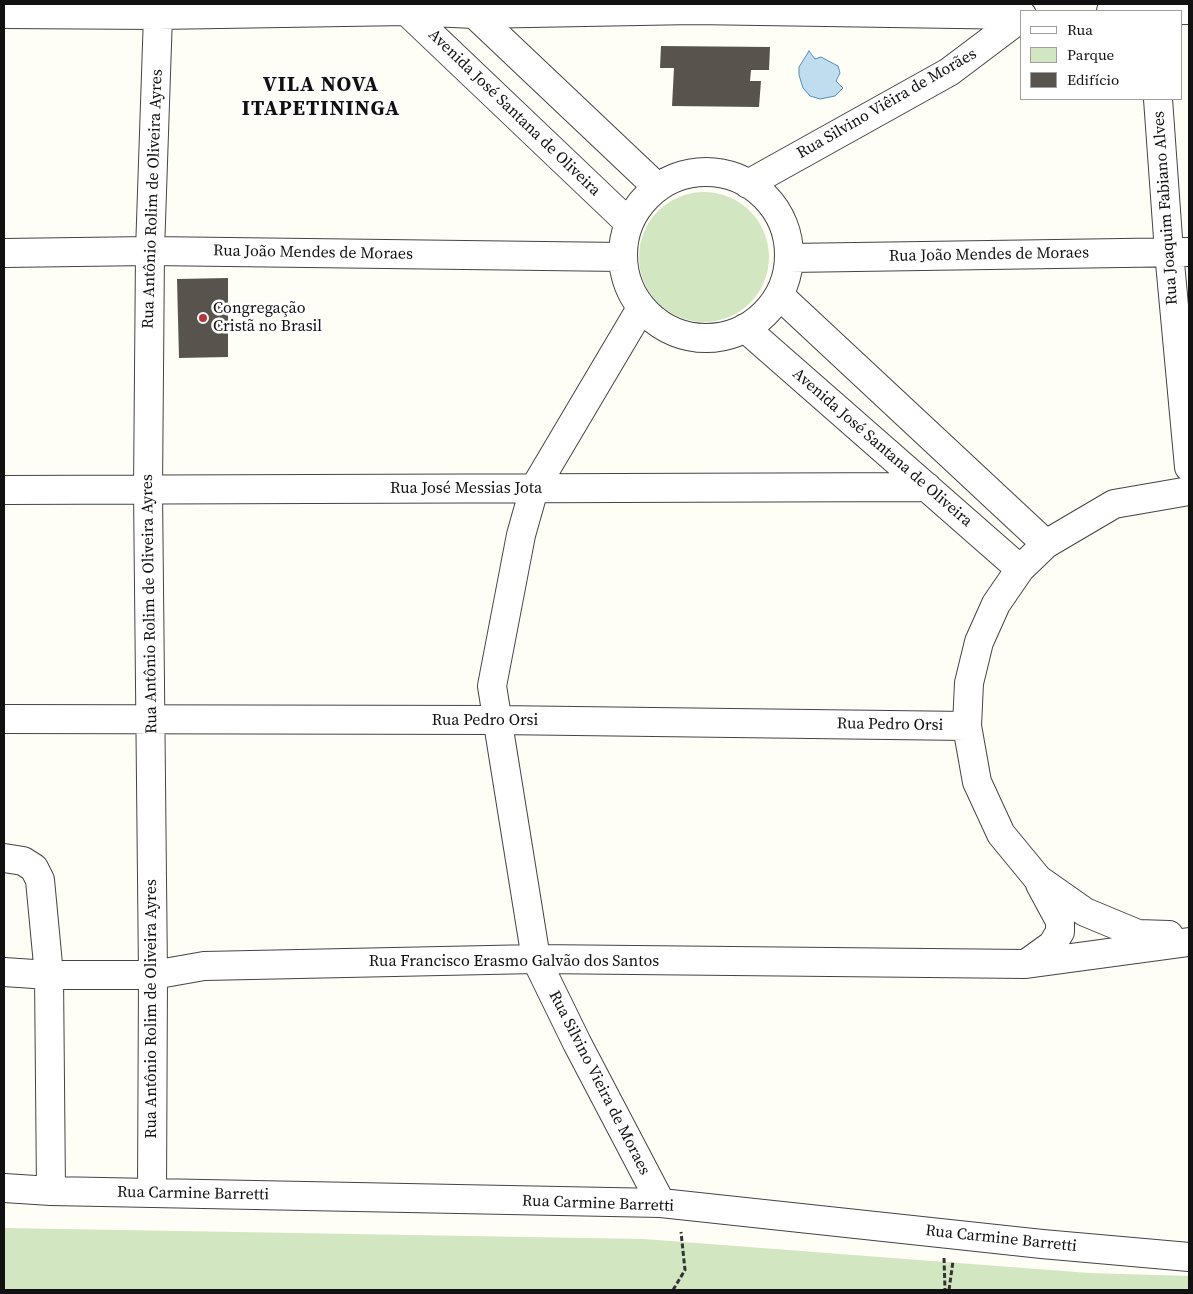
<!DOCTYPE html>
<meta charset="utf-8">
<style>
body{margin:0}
#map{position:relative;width:1193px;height:1294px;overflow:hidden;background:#fefdf6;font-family:"Source Serif 4",serif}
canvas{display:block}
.frame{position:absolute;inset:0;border:5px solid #111;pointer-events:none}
.legend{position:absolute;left:1020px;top:10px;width:162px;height:90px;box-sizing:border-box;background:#fff;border:1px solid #a0a0a0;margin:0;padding:6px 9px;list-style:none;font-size:15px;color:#111}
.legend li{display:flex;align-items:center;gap:10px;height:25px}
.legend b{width:25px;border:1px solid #a0a0a0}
</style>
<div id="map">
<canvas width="1193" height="1294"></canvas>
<div class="frame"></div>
<ul class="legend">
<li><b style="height:6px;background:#fff"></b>Rua</li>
<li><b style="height:14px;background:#d3e6c2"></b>Parque</li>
<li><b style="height:14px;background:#59534e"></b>Edifício</li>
</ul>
</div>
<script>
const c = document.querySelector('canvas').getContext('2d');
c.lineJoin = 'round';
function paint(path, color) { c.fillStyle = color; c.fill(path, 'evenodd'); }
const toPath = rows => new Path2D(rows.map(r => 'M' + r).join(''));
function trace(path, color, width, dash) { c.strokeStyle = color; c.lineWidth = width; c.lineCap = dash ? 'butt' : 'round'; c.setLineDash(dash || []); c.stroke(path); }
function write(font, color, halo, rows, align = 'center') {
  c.font = font + ' "Source Serif 4",serif'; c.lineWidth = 5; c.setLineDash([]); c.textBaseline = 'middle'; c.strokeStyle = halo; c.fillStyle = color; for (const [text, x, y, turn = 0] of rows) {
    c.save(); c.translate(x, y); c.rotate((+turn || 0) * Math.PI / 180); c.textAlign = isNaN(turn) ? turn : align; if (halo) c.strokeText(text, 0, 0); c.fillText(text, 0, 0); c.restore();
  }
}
paint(toPath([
 '639 257a65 65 0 1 1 130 0a65 65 0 1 1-130 0Z',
 [4,1228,644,1239,1089,1273,1189,1276,1189,1290,4,1290]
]), '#d3e6c2');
const water = toPath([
 [809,51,815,59,821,57,838,66,840,73,836,81,843,88,835,96,820,99,810,96,803,88,799,75,799,67,809,51]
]);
paint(water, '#c0ddf0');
trace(water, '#4e8fc0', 1);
paint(toPath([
 [661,46,770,47,769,70,751,70,750,81,761,81,759,107,672,106,674,68,660,68],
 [228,278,228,357,179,358,177,279]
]), '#59534e');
const minor = toPath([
 [400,5,629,223],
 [468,8,657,187],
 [1111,11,1189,10],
 [4,14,158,15,407,11,475,14,694,10,1022,15],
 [1158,99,1169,252,1189,467],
 '623 255a83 83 0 1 1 166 0a83 83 0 1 1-166 0Z',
 [748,184,949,72,1022,17],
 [4,253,150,251,622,257],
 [789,258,1189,252],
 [779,295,1046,544],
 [640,310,534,489,521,535,492,686,536,959,577,1043,661,1203],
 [745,328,1020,569],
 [4,490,927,487],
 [4,719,497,720,967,726],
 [4,858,23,861,34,868,40,880,49,975,51,1191],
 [1169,935,1138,934,1085,912,1038,879,1001,834,977,782,967,726,969,683,979,642,996,604,1020,569,1046,544,1114,504,1189,491],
 [1027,963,1052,945,1060,932,1060,921,1040,884],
 [4,972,49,975,153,975,204,966,536,959,1026,964,1189,942],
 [4,1188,51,1191,661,1203,1042,1244,1189,1257],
 [152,1193,153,975,148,490,150,251,158,15]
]);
trace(minor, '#444', 30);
trace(toPath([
 [944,1258,945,1290],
 [673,1290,685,1270,681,1232],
 [949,1290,953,1261]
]), '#333', 3, [5, 2.5]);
trace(minor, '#fff', 28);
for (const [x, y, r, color] of [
 [203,318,5,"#b33739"]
]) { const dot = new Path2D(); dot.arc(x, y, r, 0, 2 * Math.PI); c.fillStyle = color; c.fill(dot); trace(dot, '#fff', 2); }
write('16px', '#111', '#fff', [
 ["Rua Silvino Viêira de Morães",887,104,-30],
 ["Avenida José Santana de Oliveira",514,113,44],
 ["Rua Antônio Rolim de Oliveira Ayres",153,199,-88],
 ["Rua Joaquim Fabiano Alves",1166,208,-94],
 ["Rua João Mendes de Moraes",313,253,1],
 ["Rua João Mendes de Moraes",989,255,-1],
 ["Avenida José Santana de Oliveira",882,448,41],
 ["Rua José Messias Jota",466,489],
 ["Rua Antônio Rolim de Oliveira Ayres",150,604,-91],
 ["Rua Pedro Orsi",485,721],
 ["Rua Pedro Orsi",890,725,1],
 ["Rua Francisco Erasmo Galvão dos Santos",514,962],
 ["Rua Antônio Rolim de Oliveira Ayres",152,1009,-90],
 ["Rua Silvino Vieira de Moraes",599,1083,63],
 ["Rua Carmine Barretti",193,1194,1],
 ["Rua Carmine Barretti",598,1204,2],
 ["Rua Carmine Barretti",1001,1239,6]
]);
write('16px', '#111', '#fff', [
 ["Congregação",213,309],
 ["Cristã no Brasil",213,327]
], 'left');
c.letterSpacing = '1px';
write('bold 21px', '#111', '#fff', [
 ["VILA NOVA",321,86],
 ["ITAPETININGA",321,110]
]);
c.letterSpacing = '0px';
</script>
